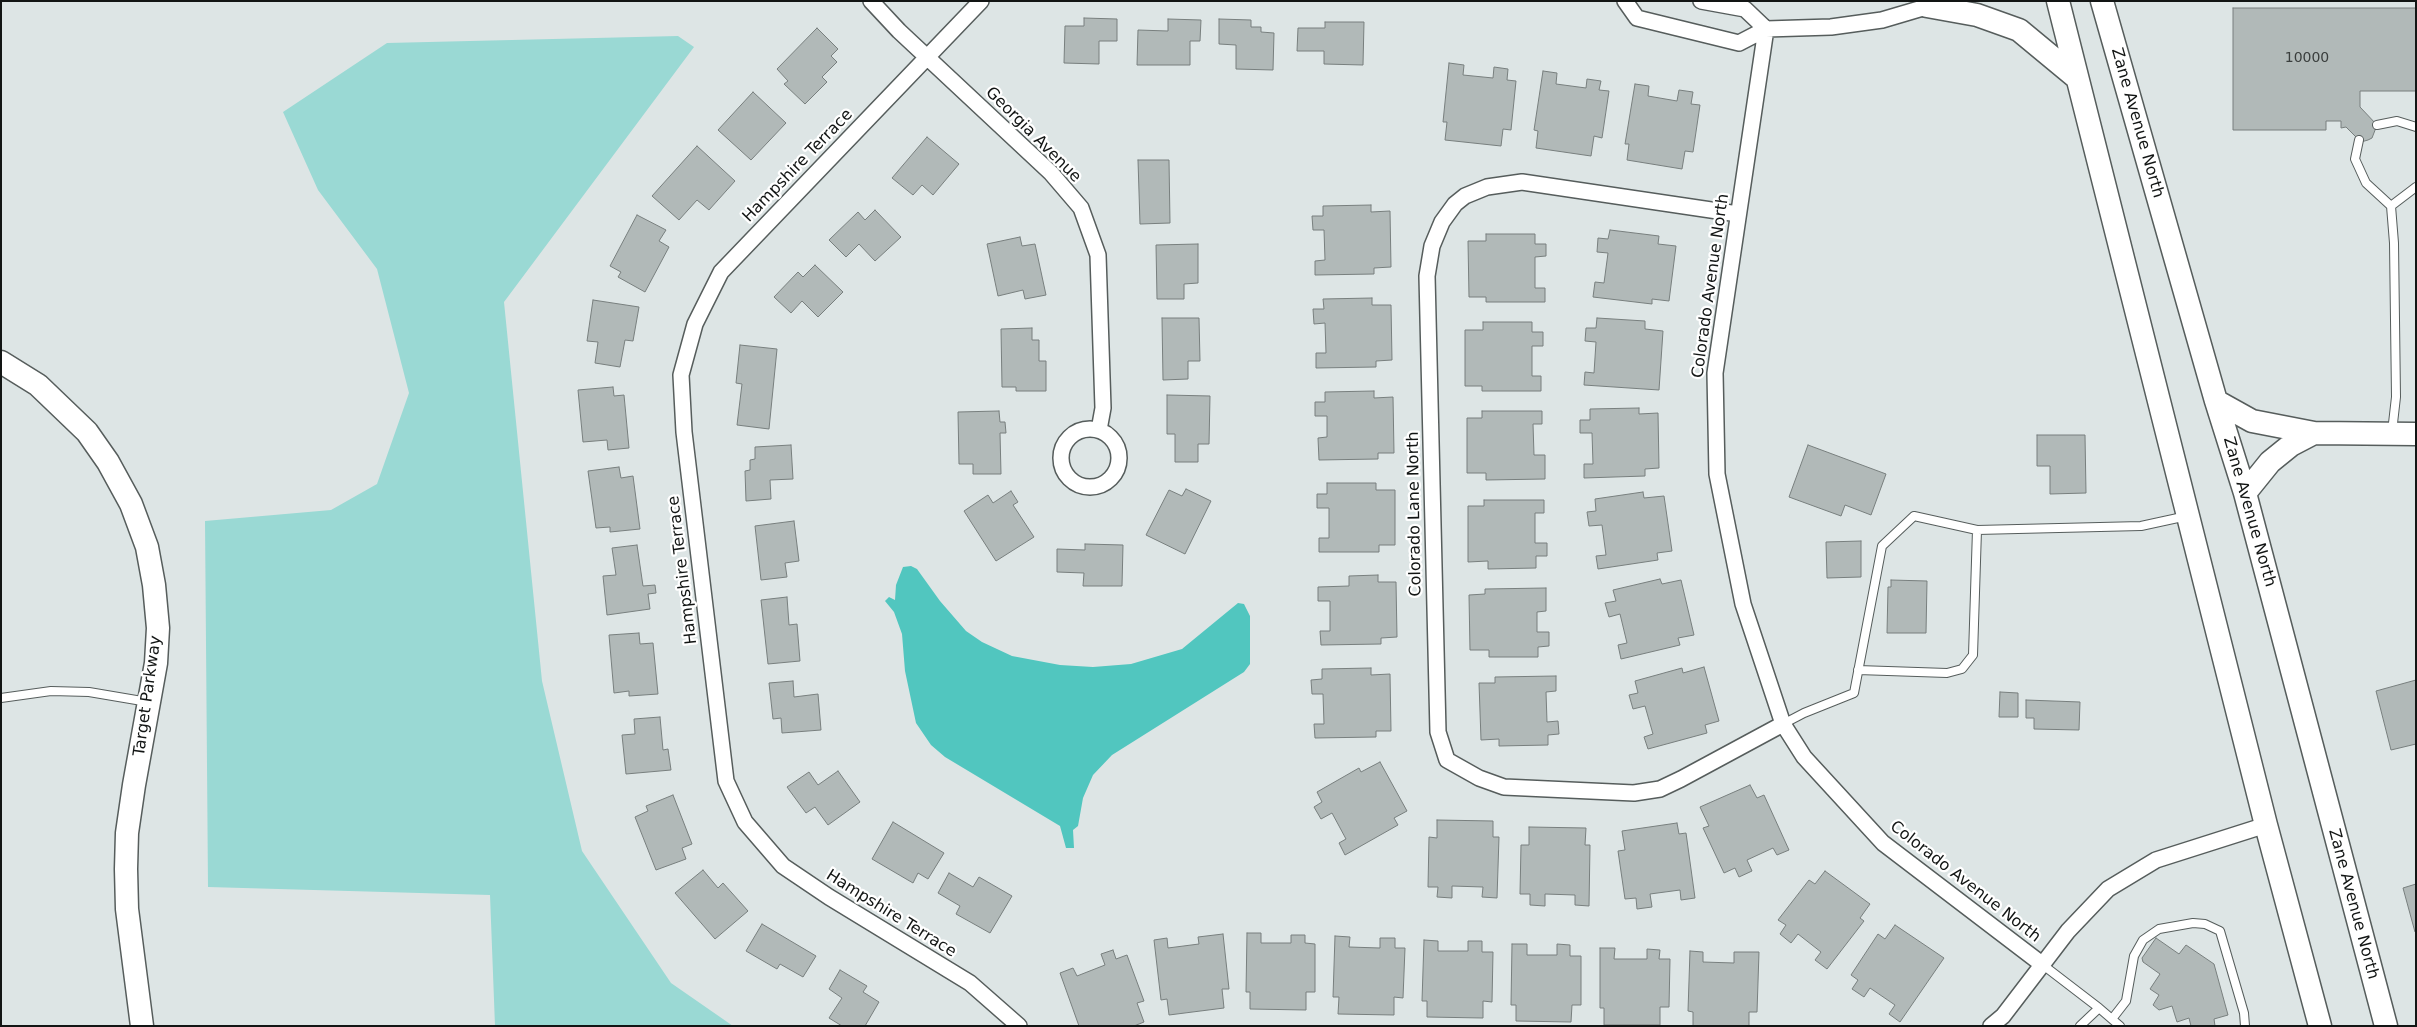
<!DOCTYPE html>
<style>
body{margin:0}
#map{position:relative;width:2417px;height:1027px;overflow:hidden;background:#dde5e5;font-family:"DejaVu Sans",sans-serif}
canvas{display:block}
.frame{position:absolute;inset:0;border:2px solid #121514;pointer-events:none}
</style>
<div id="map">
<canvas width="2417" height="1027"></canvas>
<div class="frame"></div>
</div>
<script>
const c = document.querySelector('canvas').getContext('2d');
c.lineJoin = 'round';
function paint(path, color) { c.fillStyle = color; c.fill(path, 'evenodd'); }
const toPath = rows => new Path2D(rows.map(r => 'M' + r).join(''));
function trace(path, color, width, dash) { c.strokeStyle = color; c.lineWidth = width; c.lineCap = dash ? 'butt' : 'round'; c.setLineDash(dash || []); c.stroke(path); }
function write(font, color, halo, rows, align = 'center') {
  c.font = font + ' "DejaVu Sans",sans-serif'; c.lineWidth = 4.5; c.setLineDash([]); c.textBaseline = 'middle'; c.strokeStyle = halo; c.fillStyle = color; for (const [text, x, y, turn = 0] of rows) {
    c.save(); c.translate(x, y); c.rotate((+turn || 0) * Math.PI / 180); c.textAlign = isNaN(turn) ? turn : align; if (halo) c.strokeText(text, 0, 0); c.fillText(text, 0, 0); c.restore();
  }
}
paint(toPath([
 [678,36,694,47,504,302,542,681,582,851,671,983,733,1026,495,1026,490,895,208,887,205,521,331,510,377,484,409,393,377,269,318,190,283,112,387,43]
]), '#9ad9d4');
paint(toPath([
 [911,566,917,569,940,601,966,631,982,642,1012,656,1060,665,1093,667,1131,664,1182,649,1238,603,1244,604,1250,616,1250,664,1244,672,1112,755,1093,775,1083,798,1078,826,1073,830,1074,848,1066,848,1060,826,945,757,931,745,916,723,905,671,902,634,894,612,885,601,889,597,895,600,896,585,903,567]
]), '#51c6bf');
const building = toPath([
 [2233,8,2416,8,2416,91,2360,91,2360,107,2377,125,2372,138,2368,140,2361,142,2346,127,2341,128,2341,121,2326,121,2326,130,2233,130,2233,8],
 [1084,18,1117,19,1117,41,1099,41,1099,64,1064,63,1065,26,1084,26,1084,18],
 [1168,19,1201,20,1200,41,1190,41,1190,65,1137,65,1138,30,1168,31,1168,19],
 [1219,19,1251,20,1251,27,1261,27,1261,32,1274,33,1273,70,1236,69,1236,45,1219,44,1219,19],
 [1325,22,1364,22,1363,65,1324,64,1324,51,1297,51,1298,28,1325,28,1325,22],
 [817,28,838,49,831,56,837,62,822,77,827,82,805,104,784,84,788,81,777,69,817,28],
 [1449,63,1464,65,1463,75,1493,78,1494,67,1508,69,1507,80,1516,81,1511,130,1503,129,1501,146,1445,140,1447,122,1443,122,1449,63],
 [1543,71,1557,73,1556,84,1586,88,1587,79,1601,81,1599,90,1609,91,1602,138,1594,136,1591,156,1536,148,1538,131,1534,130,1543,71],
 [1635,84,1649,86,1648,96,1677,101,1679,90,1693,92,1691,104,1700,105,1693,152,1685,151,1682,169,1627,160,1629,144,1625,144,1635,84],
 [753,92,786,123,751,160,718,130,753,92],
 [927,137,959,164,933,195,922,185,913,195,892,178,927,137],
 [697,146,735,181,709,210,697,200,679,220,652,196,697,146],
 [1138,160,1169,160,1170,223,1140,224,1138,160],
 [1371,205,1371,212,1390,211,1391,267,1374,268,1374,274,1315,275,1315,261,1325,260,1324,230,1313,230,1312,216,1323,216,1323,206,1371,205],
 [875,210,901,237,875,261,859,244,846,257,829,240,858,212,865,220,875,210],
 [637,215,666,230,659,241,669,247,645,292,618,277,621,272,610,266,637,215],
 [1610,230,1659,236,1658,244,1676,246,1669,301,1652,299,1652,304,1593,297,1595,282,1604,283,1608,253,1597,252,1598,238,1608,239,1610,230],
 [1486,234,1535,234,1535,244,1546,244,1546,256,1535,257,1535,288,1545,288,1545,302,1486,302,1486,297,1469,297,1468,241,1486,241,1486,234],
 [1020,237,1022,246,1035,244,1046,295,1025,299,1023,290,998,296,987,244,1020,237],
 [1198,244,1198,283,1184,284,1184,299,1157,299,1156,245,1198,244],
 [815,265,843,292,818,317,802,301,791,313,774,297,798,272,803,277,815,265],
 [1372,298,1372,305,1391,305,1392,360,1376,361,1376,367,1316,368,1316,353,1326,353,1325,323,1314,324,1313,309,1324,309,1323,299,1372,298],
 [593,300,639,307,633,341,625,340,620,367,595,363,598,342,587,341,593,300],
 [1162,318,1199,318,1200,361,1188,361,1188,379,1163,380,1162,318],
 [1597,318,1645,321,1645,329,1663,331,1659,390,1584,385,1585,372,1594,373,1596,342,1585,341,1586,328,1596,328,1597,318],
 [1483,322,1532,322,1532,332,1543,332,1543,346,1532,346,1532,376,1541,376,1541,391,1482,391,1482,386,1465,386,1465,330,1483,330,1483,322],
 [1032,328,1032,340,1039,340,1039,361,1046,361,1046,391,1016,391,1016,387,1002,387,1001,329,1032,328],
 [740,345,777,349,769,429,737,425,742,384,736,383,740,345],
 [613,387,614,396,624,395,629,448,608,450,607,440,583,442,578,390,613,387],
 [1374,391,1374,398,1393,397,1394,453,1378,453,1378,459,1319,460,1318,438,1327,437,1327,416,1315,416,1315,402,1325,402,1325,392,1374,391],
 [1167,395,1210,396,1209,444,1198,444,1198,462,1175,462,1175,434,1167,434,1167,395],
 [1639,408,1639,414,1658,413,1659,468,1645,469,1645,476,1584,478,1584,464,1593,464,1592,433,1580,433,1580,420,1590,420,1590,409,1639,408],
 [999,411,1000,422,1005,422,1006,433,1000,433,1001,474,973,474,973,464,959,464,958,412,999,411],
 [1482,411,1542,411,1542,424,1533,424,1534,455,1545,455,1545,479,1486,480,1486,473,1467,473,1467,418,1482,418,1482,411],
 [2037,435,2085,435,2086,493,2050,494,2050,466,2037,466,2037,435],
 [791,445,793,479,770,480,771,499,746,501,745,471,750,470,750,460,755,459,755,447,791,445],
 [1808,445,1886,474,1871,515,1845,505,1841,516,1789,497,1808,445],
 [619,467,621,478,633,476,640,529,610,532,610,527,596,528,588,471,619,467],
 [1327,483,1376,483,1376,490,1395,490,1395,545,1379,545,1379,552,1319,552,1319,538,1329,538,1329,508,1317,508,1317,494,1327,494,1327,483],
 [1186,489,1211,501,1185,554,1146,535,1169,490,1182,496,1186,489],
 [1011,491,1018,502,1013,505,1034,537,996,561,964,511,988,495,993,503,1011,491],
 [1643,492,1644,498,1664,496,1672,551,1657,553,1658,560,1598,569,1596,556,1606,555,1602,525,1589,526,1587,512,1596,511,1595,499,1643,492],
 [1484,500,1544,500,1544,513,1535,513,1535,543,1547,543,1547,556,1536,556,1536,568,1488,569,1488,561,1468,562,1468,506,1484,506,1484,500],
 [794,521,799,561,785,563,787,577,761,580,755,526,794,521],
 [1861,541,1861,577,1827,578,1826,542,1861,541],
 [1085,544,1123,545,1122,586,1083,586,1084,573,1057,572,1057,549,1085,550,1085,544],
 [637,545,643,586,655,585,656,593,648,594,650,609,607,615,603,576,616,575,612,548,637,545],
 [1378,575,1378,582,1396,582,1397,637,1381,638,1381,644,1321,645,1320,631,1330,631,1330,601,1318,601,1318,587,1349,586,1349,576,1378,575],
 [1660,579,1662,584,1681,580,1694,635,1678,638,1680,645,1621,659,1618,645,1627,643,1620,614,1609,617,1605,603,1616,601,1613,590,1660,579],
 [1891,580,1927,581,1926,633,1887,633,1888,587,1891,587,1891,580],
 [1546,588,1546,611,1537,612,1537,632,1549,632,1549,646,1538,647,1538,657,1489,657,1489,650,1470,650,1469,595,1485,594,1485,589,1546,588],
 [787,597,789,625,797,624,800,661,768,664,761,600,787,597],
 [639,633,640,644,653,643,658,694,629,696,629,691,614,693,609,635,639,633],
 [1704,667,1719,721,1705,725,1707,733,1648,749,1644,737,1653,734,1645,706,1633,709,1629,695,1638,693,1635,681,1682,668,1683,673,1704,667],
 [1371,668,1371,675,1390,674,1391,731,1376,731,1376,737,1315,738,1314,724,1324,724,1323,694,1312,694,1311,680,1322,679,1322,669,1371,668],
 [1556,676,1556,691,1546,692,1547,722,1558,721,1559,734,1548,735,1548,745,1499,746,1499,739,1481,740,1479,683,1495,683,1495,677,1556,676],
 [2416,680,2416,744,2391,750,2376,691,2416,680],
 [793,681,794,697,818,694,821,730,782,733,781,718,773,719,769,683,793,681],
 [2000,692,2018,693,2018,717,1999,717,2000,692],
 [2026,700,2080,702,2079,730,2034,729,2034,718,2026,718,2026,700],
 [660,717,663,750,668,749,671,770,626,774,622,735,635,734,634,719,660,717],
 [1380,762,1407,811,1394,818,1398,825,1345,855,1339,843,1346,839,1332,813,1321,819,1314,807,1322,802,1317,792,1359,768,1361,772,1380,762],
 [838,771,860,802,828,825,815,807,806,813,787,787,809,772,818,785,838,771],
 [1750,785,1757,798,1764,795,1789,850,1777,855,1773,848,1747,860,1752,871,1739,877,1735,868,1724,873,1703,828,1709,826,1700,807,1750,785],
 [673,795,692,844,682,848,686,859,656,870,635,817,648,811,646,806,673,795],
 [1437,820,1493,821,1493,837,1499,837,1497,898,1482,897,1483,887,1452,886,1452,898,1437,897,1438,887,1428,887,1429,837,1437,838,1437,820],
 [893,822,944,853,928,879,918,873,913,883,872,859,893,822],
 [1677,823,1679,834,1686,833,1695,898,1681,900,1680,890,1650,894,1652,907,1637,909,1636,898,1625,899,1618,851,1625,850,1622,831,1677,823],
 [1529,827,1586,828,1585,845,1590,845,1589,906,1575,905,1575,895,1545,894,1545,906,1530,905,1530,894,1520,894,1521,845,1529,845,1529,827],
 [703,870,718,888,723,883,748,911,715,939,675,893,703,870],
 [1825,871,1870,904,1860,918,1864,921,1827,969,1815,960,1821,952,1798,934,1791,943,1780,934,1786,925,1778,920,1809,880,1815,884,1825,871],
 [949,873,973,887,979,877,1012,896,990,933,956,914,960,906,938,893,949,873],
 [2416,884,2416,932,2415,932,2403,888,2416,884],
 [762,924,816,956,803,977,780,964,777,969,746,951,762,924],
 [1895,925,1944,958,1900,1022,1889,1014,1895,1005,1870,988,1864,997,1852,989,1858,980,1851,975,1878,934,1885,939,1895,925],
 [1247,933,1261,933,1261,943,1291,943,1291,935,1305,935,1305,943,1315,944,1315,992,1306,992,1306,1010,1250,1009,1250,992,1246,992,1247,933],
 [1223,934,1229,989,1222,989,1224,1008,1169,1015,1167,999,1161,1000,1154,940,1167,938,1168,948,1199,944,1198,937,1223,934],
 [1335,936,1350,937,1349,947,1380,948,1380,938,1395,938,1395,948,1405,948,1403,998,1394,997,1394,1015,1338,1014,1339,997,1333,997,1335,936],
 [2156,938,2179,954,2186,945,2214,964,2228,1015,2214,1019,2215,1026,2191,1026,2189,1018,2177,1022,2172,1006,2159,1010,2153,1005,2159,995,2150,989,2160,974,2143,962,2142,958,2156,938],
 [1424,940,1438,941,1438,951,1468,951,1468,941,1482,941,1482,952,1493,952,1492,1002,1483,1001,1483,1018,1427,1017,1427,1001,1422,1001,1424,940],
 [1512,944,1527,944,1527,955,1557,955,1557,944,1570,945,1570,956,1581,956,1581,1005,1572,1005,1571,1022,1516,1021,1516,1005,1511,1005,1512,944],
 [1600,948,1615,948,1614,959,1647,959,1647,949,1660,950,1659,959,1670,959,1669,1007,1660,1007,1660,1025,1604,1025,1604,1008,1600,1008,1600,948],
 [1113,950,1116,959,1127,955,1144,1001,1137,1003,1144,1022,1134,1026,1079,1026,1060,973,1073,968,1077,976,1105,965,1101,954,1113,950],
 [1690,951,1703,952,1703,962,1734,963,1734,952,1759,952,1757,1012,1749,1012,1749,1026,1693,1026,1693,1012,1688,1011,1690,951],
 [840,970,867,986,863,992,879,1002,865,1026,842,1026,829,1018,842,998,829,989,840,970]
]);
paint(building, '#b1b9b8');
trace(building, '#787f7e', 1);
const lane = toPath([
 [2377,125,2397,121,2416,127],
 [2359,140,2355,159,2366,183,2391,206],
 [2392,432,2396,397,2394,243,2391,206,2416,187],
 [1858,670,1947,673,1962,669,1973,655,1977,530],
 [1,698,51,691,89,692,148,702],
 [1783,724,1804,713,1854,693,1882,546,1914,516,1977,530,2141,526,2187,516],
 [2043,965,2099,1008],
 [2112,1019,2126,1001,2134,956,2143,940,2159,929,2193,923,2205,924,2220,931,2244,1013,2245,1026],
 [2080,1026,2099,1008,2120,1026]
]);
const street = toPath([
 [871,1,899,31,1051,173,1081,208,1098,255,1103,408,1099,430],
 [981,1,721,272,695,324,681,375,684,432,726,781,745,822,783,866,829,897,970,983,1019,1026],
 [1625,1,1637,18,1739,43,1766,29,1831,27,1882,20,1936,4],
 [1701,1,1745,9,1766,29],
 [1766,29,1715,373,1717,474,1743,604,1783,724,1804,757,1883,843,2043,965],
 [1738,214,1522,182,1487,187,1465,196,1455,204,1442,222,1432,246,1427,276,1438,732,1447,760,1479,778,1504,787,1634,793,1660,789,1681,779,1783,724],
 '1061 458a29 29 0 1 1 58 0a29 29 0 1 1-58 0Z',
 [1991,1026,2003,1016,2068,931,2108,889,2156,860,2266,825]
]);
const secondary = toPath([
 [2058,1,2266,825,2320,1026],
 [2102,1,2216,401,2245,493,2386,1026],
 [1927,6,1977,15,2019,30,2077,78],
 [1,362,38,385,87,432,108,462,131,504,147,547,154,585,158,628,156,663,134,785,127,833,126,869,127,909,142,1026],
 [2216,401,2252,421,2314,433,2416,434],
 [2245,493,2270,462,2291,445,2314,433]
]);
trace(lane, '#565d5c', 10);
trace(street, '#565d5c', 18);
trace(secondary, '#565d5c', 25);
trace(lane, '#fff', 8);
trace(street, '#fff', 15);
trace(secondary, '#fff', 22);
write('14px', '#3a3e3d', null, [
 ["10000",2307,58]
]);
write('16px', '#121514', '#fff', [
 ["Zane Avenue North",2137,123,74],
 ["Georgia Avenue",1033,135,45],
 ["Hampshire Terrace",798,166,-46],
 ["Colorado Avenue North",1711,286,-82],
 ["Zane Avenue North",2249,512,74],
 ["Colorado Lane North",1415,514,-91],
 ["Hampshire Terrace",683,570,-97],
 ["Target Parkway",148,696,-82],
 ["Colorado Avenue North",1965,882,38],
 ["Zane Avenue North",2353,904,75],
 ["Hampshire Terrace",891,914,32]
]);
</script>
